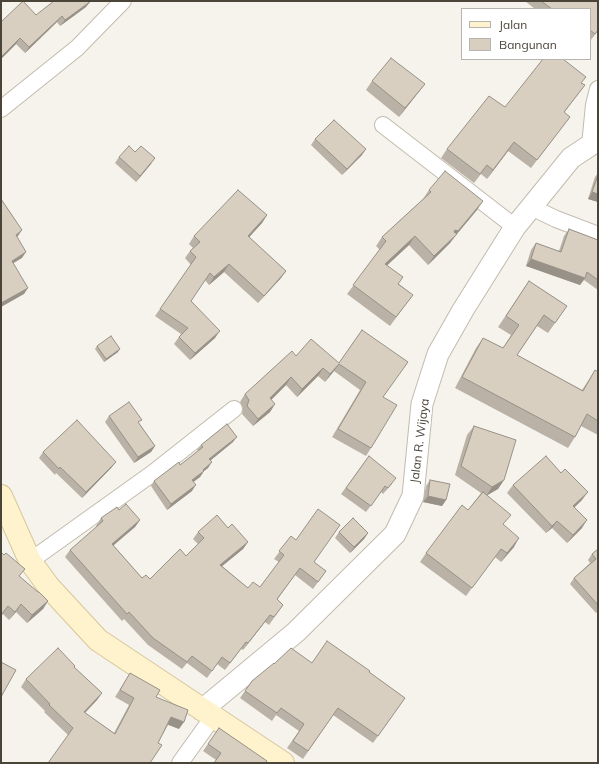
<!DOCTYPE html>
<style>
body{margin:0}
#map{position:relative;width:599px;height:764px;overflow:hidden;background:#f6f3ec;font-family:Mulish,sans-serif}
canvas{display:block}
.frame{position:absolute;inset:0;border:2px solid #4b4439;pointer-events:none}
.legend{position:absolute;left:461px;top:8px;width:130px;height:52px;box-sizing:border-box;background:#fff;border:1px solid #b7b4b0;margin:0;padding:5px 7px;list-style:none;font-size:12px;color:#4b4439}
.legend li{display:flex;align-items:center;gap:8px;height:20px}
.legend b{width:20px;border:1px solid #b7b4b0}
</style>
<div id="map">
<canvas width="599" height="764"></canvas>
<div class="frame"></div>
<ul class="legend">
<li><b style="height:5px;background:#fff3cd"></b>Jalan</li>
<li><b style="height:11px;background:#d8cfc1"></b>Bangunan</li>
</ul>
</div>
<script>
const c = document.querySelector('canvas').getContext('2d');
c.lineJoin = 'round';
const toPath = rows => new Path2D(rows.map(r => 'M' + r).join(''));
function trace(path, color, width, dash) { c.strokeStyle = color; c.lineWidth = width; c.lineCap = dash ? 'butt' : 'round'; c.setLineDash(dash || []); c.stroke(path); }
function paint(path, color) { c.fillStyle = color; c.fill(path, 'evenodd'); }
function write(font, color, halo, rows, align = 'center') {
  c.font = font + ' Mulish,sans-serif'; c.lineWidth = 4; c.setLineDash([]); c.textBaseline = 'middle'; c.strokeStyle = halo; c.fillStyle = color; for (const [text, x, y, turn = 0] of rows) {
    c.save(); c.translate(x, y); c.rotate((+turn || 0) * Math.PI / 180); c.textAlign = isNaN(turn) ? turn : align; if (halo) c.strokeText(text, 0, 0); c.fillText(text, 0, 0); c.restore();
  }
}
const minor = toPath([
 [1,109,77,48,123,1],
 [383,125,515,227],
 [590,145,594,105,598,89],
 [531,207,556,219,598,235],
 [30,561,153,473,234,409],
 [180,763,213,717]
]);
const tertiary = toPath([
 [202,710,296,632,395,534,413,496,422,404,438,354,463,310,515,227,571,158,598,140]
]);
const secondary = toPath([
 [1,496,30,561,49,587,98,640,283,763]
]);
trace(minor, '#c2bbae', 18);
trace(tertiary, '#c2bbae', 23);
trace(secondary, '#d6c79b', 24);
trace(minor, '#fff', 16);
trace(tertiary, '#fff', 21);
trace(secondary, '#fff3cd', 22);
paint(toPath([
 [525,1,598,1,598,31,590,41,590,9,535,9],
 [86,7,60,26,57,22,25,53,16,44,1,59,1,22,36,15],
 [372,81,425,84,418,93,399,117,366,90],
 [582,83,585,85,564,113,570,117,531,168,508,151,487,179,481,174,474,183,441,158,447,149,505,107],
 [315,139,362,155,342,175,311,145],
 [135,152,151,164,136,182,115,163,119,157],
 [598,173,598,202,588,199,595,177],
 [429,190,477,210,457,234,450,243,428,265,409,245,387,265,399,284,413,295,390,326,347,294,380,250,376,246,382,237,423,199],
 [267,215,262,223,249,237,286,271,281,278,258,303,224,272,209,285,205,280,191,301,215,338,190,360,174,344,181,334,155,316,191,265,185,258,190,251,193,248,189,244,194,236],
 [569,229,598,240,598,290,584,280,580,285,526,266,531,250,536,243,559,251,564,236],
 [529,281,567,306,548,333,537,326,517,355,582,390,588,381,595,370,598,372,598,435,581,426,575,437,568,448,455,388,476,348,483,338,503,348,511,335,498,327],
 [362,330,383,397,371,448,366,456,332,437,360,390,334,371,325,382,318,376,297,397,286,385,271,400,275,404,270,412,253,426,242,414,243,408,240,402,245,394,296,356,339,363],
 [97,346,118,352,104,362,95,349],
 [109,416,139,423,155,446,151,452,134,463,105,422],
 [474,426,504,480,498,489,487,495,503,525,514,547,501,562,495,557,466,596,420,562,426,553,468,510,481,493,455,475,467,435],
 [233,442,211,460,208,468,204,471,200,477,193,482,192,491,167,510,151,486,154,481,180,465,198,451,197,450,201,445],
 [43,452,112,467,82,498,56,473,55,475,39,458],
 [369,456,392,484,383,494,381,492,366,512,341,494],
 [430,480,446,500,442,506,423,502,426,486],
 [513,485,582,500,574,508,582,528,567,543,552,528,546,533,507,493],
 [119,510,140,520,135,527,113,545,142,578,150,579,186,556,198,544,193,539,198,532,228,528,248,542,243,549,222,566,248,588,260,587,279,562,274,559,291,536,314,562,326,571,313,589,295,575,277,600,283,605,269,625,265,622,243,650,241,649,225,670,217,664,207,678,187,663,182,669,148,645,124,619,122,621,65,557,70,550,97,527,96,526,101,518],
 [339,532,368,533,364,539,350,553,335,538],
 [598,549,598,611,596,613,570,584,574,578,590,563,588,560,592,554],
 [1,552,20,577,48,601,43,609,27,623,16,612,9,620,3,614,1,617],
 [312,663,369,672,405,698,373,743,333,715,303,759,287,748,299,731,276,715,272,721,240,698,252,681,274,664],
 [74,667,102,693,97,700,85,713,114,733,129,705,115,697,130,673,156,697,179,729,168,725,158,743,68,735,44,712,45,711,21,687,26,679],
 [219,728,266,763,216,760,203,751]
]), '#bab2a6');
paint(toPath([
 [91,1,86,7,60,26,65,20],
 [62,16,57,22,25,53,29,47],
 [20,38,16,44,1,59,1,57],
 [425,84,418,93,399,117,405,108],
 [514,142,508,151,487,179,493,170],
 [366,149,362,155,342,175,347,169],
 [155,158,151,164,136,182,140,176],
 [592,192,598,194,598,202,588,199],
 [483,201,477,210,456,235,450,243,428,265,434,256,455,230],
 [267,215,262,223,243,244,248,236],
 [22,230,18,236,12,241,16,235],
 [415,236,409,245,379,273,385,264],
 [26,252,22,258,7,267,12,261],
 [531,259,585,278,580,285,526,266],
 [229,264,224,272,209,285,214,277],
 [286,271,281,278,258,303,264,296],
 [28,288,24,294,1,307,1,303],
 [220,331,215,338,190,360,195,353],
 [120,349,118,352,104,362,106,359],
 [339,364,334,371,325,382,330,374],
 [323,368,318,376,297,397,302,389],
 [291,377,286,385,265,406,270,398],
 [275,404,270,412,253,426,258,419],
 [237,437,233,442,206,464,209,459],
 [155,446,151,452,134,463,138,457],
 [116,462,112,467,82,498,86,492],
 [212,462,208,468,199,475,203,470],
 [204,471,200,477,188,486,192,480],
 [504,480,498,489,486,496,492,487],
 [196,485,192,491,167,510,171,504],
 [588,492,582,500,567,514,573,506],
 [428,496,446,500,442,506,423,502],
 [140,520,135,527,107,551,112,544],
 [587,520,582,528,567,543,573,535],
 [557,521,552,528,546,533,552,526],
 [368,533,364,539,350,553,354,547],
 [519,538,514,547,501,562,507,553],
 [248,542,243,549,215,572,220,565],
 [48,601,43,609,27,623,32,615],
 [21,604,16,612,9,620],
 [270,615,265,622,243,650,248,643],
 [102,693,97,700,79,719,84,712],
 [171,717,184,722,179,729,167,724]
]), '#979187');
const building = toPath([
 [23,1,36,15,54,1,91,1,65,20,62,16,29,47,20,38,1,57,1,22,23,1],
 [541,1,598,1,598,30,595,34,590,30,590,9,552,9,541,1],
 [391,58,425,84,405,108,372,81,391,58],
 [543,59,563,59,586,77,581,83,585,85,564,112,570,117,537,160,514,142,493,170,487,165,480,174,447,149,489,96,505,107,543,59],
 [334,120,366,149,347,169,315,139,334,120],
 [129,146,135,152,141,146,155,158,140,176,119,157,129,146],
 [445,171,483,201,458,231,455,230,454,232,457,234,434,256,415,236,385,264,403,277,398,284,413,295,396,317,353,285,386,241,382,237,431,192,429,190,445,171],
 [598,175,598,194,592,192,598,175],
 [238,190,267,215,248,236,286,271,264,296,229,264,214,277,210,273,191,301,220,331,195,353,179,337,188,328,160,309,196,257,190,251,200,242,194,236,238,190],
 [1,199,22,230,16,235,26,252,12,261,28,288,1,303,1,199],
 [569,229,598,240,598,280,587,272,585,278,531,259,536,243,561,252,569,229],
 [529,281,567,306,555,323,544,315,517,355,583,391,595,370,598,372,598,421,587,414,575,437,462,377,483,338,503,348,519,325,506,316,529,281],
 [362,330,408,362,383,397,397,405,371,448,338,429,366,382,339,364,330,374,323,368,302,389,291,377,270,398,275,404,258,419,247,406,249,400,245,394,292,351,296,356,311,339,339,363,362,330],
 [111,336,120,349,106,359,97,346,111,336],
 [129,402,142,420,138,422,155,446,138,457,109,416,129,402],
 [77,420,116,462,86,492,60,467,59,469,43,452,77,420],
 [227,424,237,437,209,459,212,462,203,470,204,471,192,480,196,485,171,504,154,481,179,462,180,465,203,447,201,445,227,424],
 [474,426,516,440,504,480,492,487,461,466,474,426],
 [369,456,396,478,388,488,385,486,371,506,346,488,369,456],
 [546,456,561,473,565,469,588,492,573,506,587,520,573,535,557,521,552,526,513,485,546,456],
 [430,480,450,484,446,500,428,496,430,480],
 [483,492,511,515,503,524,519,538,507,553,501,549,472,588,426,553,462,505,468,510,483,492],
 [126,504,140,520,112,544,142,578,146,575,150,579,180,549,186,556,204,538,198,532,217,515,228,528,232,524,248,542,220,565,248,588,253,582,260,587,284,555,279,551,291,536,296,540,318,509,340,525,314,562,326,571,318,582,300,568,277,599,283,605,274,617,270,615,248,643,246,642,230,663,222,657,212,671,192,656,187,662,153,638,129,612,127,614,70,550,103,521,101,518,117,507,119,510,126,504],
 [353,518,368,533,354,547,339,532,353,518],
 [598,549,598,605,574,578,596,559,592,554,598,549],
 [1,552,4,555,6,553,25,569,19,576,38,592,39,592,48,601,32,615,21,604,15,612,8,606,1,615,1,552],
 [327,641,370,671,369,672,405,698,378,736,338,708,308,751,293,741,304,724,281,708,277,713,245,691,252,681,274,663,274,664,291,648,312,663,327,641],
 [58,648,75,666,74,667,102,693,84,712,115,734,134,698,120,690,130,673,160,690,156,697,188,710,184,722,171,717,158,743,162,745,150,763,48,763,73,728,49,705,50,704,26,679,58,648],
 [1,662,16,670,1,697,1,662],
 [219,728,267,761,266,763,214,763,221,753,208,744,219,728]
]);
paint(building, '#d8cfc1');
trace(building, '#979187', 1);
write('12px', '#4b4439', '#fff', [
 ["Jalan R. Wijaya",420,441,-83]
]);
</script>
